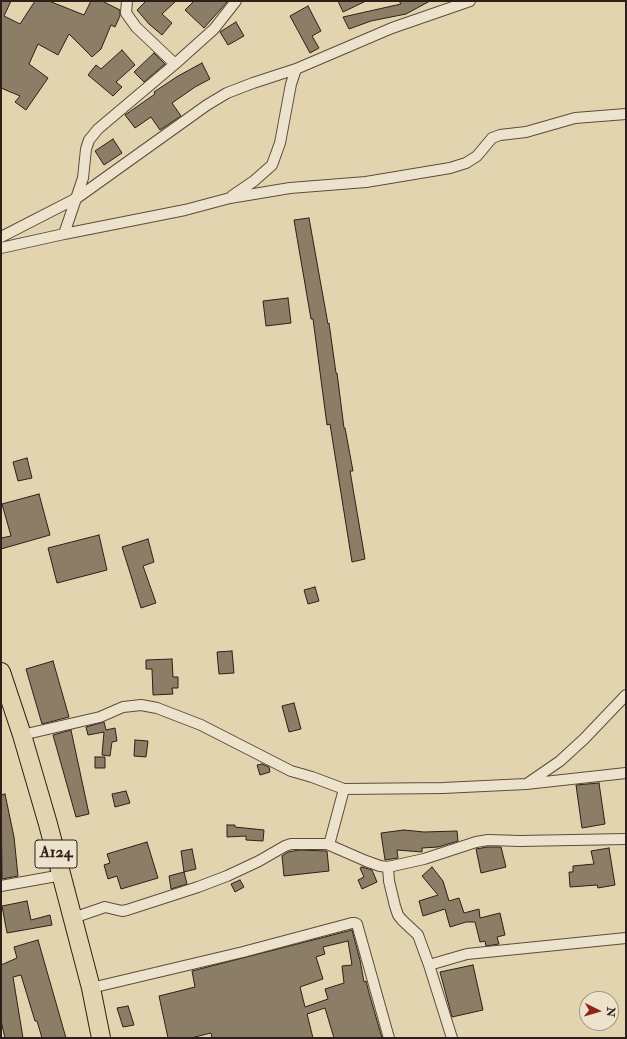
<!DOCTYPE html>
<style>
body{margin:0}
#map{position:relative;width:627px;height:1039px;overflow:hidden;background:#e3d4b0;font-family:"IM FELL Double Pica",serif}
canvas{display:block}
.frame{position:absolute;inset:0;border:2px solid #2e1f18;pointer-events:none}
.north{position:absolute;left:579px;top:991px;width:40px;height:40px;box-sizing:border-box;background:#ede3cc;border:1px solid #a19584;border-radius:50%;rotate:95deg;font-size:11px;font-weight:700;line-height:16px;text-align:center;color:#2e1f18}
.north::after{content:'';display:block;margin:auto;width:14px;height:18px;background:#8f2418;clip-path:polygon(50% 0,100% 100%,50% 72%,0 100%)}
</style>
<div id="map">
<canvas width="627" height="1039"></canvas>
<div class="frame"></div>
<div class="north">N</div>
</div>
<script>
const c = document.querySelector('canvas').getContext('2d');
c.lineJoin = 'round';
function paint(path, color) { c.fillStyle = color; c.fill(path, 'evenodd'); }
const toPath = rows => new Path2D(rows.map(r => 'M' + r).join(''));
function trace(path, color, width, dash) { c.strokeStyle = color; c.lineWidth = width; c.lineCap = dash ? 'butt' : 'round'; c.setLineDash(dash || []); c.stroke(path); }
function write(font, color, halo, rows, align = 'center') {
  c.font = font + ' "IM FELL Double Pica",serif'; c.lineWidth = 3; c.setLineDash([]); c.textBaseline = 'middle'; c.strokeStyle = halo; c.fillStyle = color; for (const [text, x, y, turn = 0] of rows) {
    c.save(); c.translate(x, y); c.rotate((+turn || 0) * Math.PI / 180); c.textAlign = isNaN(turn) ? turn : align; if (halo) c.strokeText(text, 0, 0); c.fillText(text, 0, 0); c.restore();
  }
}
const building = toPath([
 [1,1,11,1,4,16,20,24,35,1,49,1,84,15,91,1,102,1,120,10,120,16,115,27,111,25,101,49,92,57,69,34,58,55,38,44,29,64,48,78,26,110,15,102,20,96,1,88,1,1],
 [146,1,176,1,162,14,172,23,162,35,149,24,137,10,146,1],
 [194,1,228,1,204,28,185,10,194,1],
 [338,1,366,1,343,12,338,1],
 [399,1,430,1,406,14,371,21,349,29,343,17,401,4,399,1],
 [308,6,321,31,312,36,319,48,310,53,290,16,308,6],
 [236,22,244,36,228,45,220,32,236,22],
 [122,50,135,65,116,82,122,87,113,96,88,75,96,65,101,69,122,50],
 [154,53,165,64,144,82,134,72,154,53],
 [202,63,210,79,195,87,172,103,181,116,160,130,151,117,135,128,125,115,155,94,154,92,178,76,202,63],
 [113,139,122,153,104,165,95,151,113,139],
 [309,218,319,274,328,324,329,323,336,373,337,373,344,428,345,428,353,471,350,471,365,559,352,562,330,424,327,425,313,319,311,319,294,220,309,218],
 [288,298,291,323,266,326,263,301,288,298],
 [27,458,32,478,18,481,13,462,27,458],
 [39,494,50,535,1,549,1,538,11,536,2,504,39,494],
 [99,535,107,570,57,583,48,548,99,535],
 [148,539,154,562,143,566,156,603,141,608,122,547,148,539],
 [315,587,319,601,308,604,304,590,315,587],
 [232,651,234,673,219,674,217,652,232,651],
 [172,659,173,677,178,677,178,688,172,688,173,694,153,695,152,669,146,669,146,660,172,659],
 [53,661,69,717,42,724,26,669,53,661],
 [294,703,301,729,289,732,282,706,294,703],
 [104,722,106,730,115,728,117,741,112,742,110,756,102,755,104,732,88,735,86,727,104,722],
 [71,730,89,814,76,817,53,735,71,730],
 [135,740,148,741,146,757,134,756,135,740],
 [95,757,105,757,105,768,95,768,95,757],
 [262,764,269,767,270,772,260,775,257,765,262,764],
 [599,783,605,824,582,828,576,785,599,783],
 [126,791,130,803,115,807,112,794,126,791],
 [5,794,14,837,18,876,2,879,1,795,5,794],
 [227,825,235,825,235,827,264,830,263,841,246,840,246,836,227,837,227,825],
 [404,830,424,832,457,831,458,841,438,847,422,848,422,852,397,850,398,858,385,860,381,833,404,830],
 [147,842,158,878,121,889,117,876,108,879,104,865,110,863,107,854,147,842],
 [488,847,501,847,506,867,481,873,476,849,488,847],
 [609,848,615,885,598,888,597,885,570,887,569,872,573,872,573,866,594,864,591,851,609,848],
 [192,849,196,869,184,872,181,851,192,849],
 [299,850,327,851,329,871,284,876,282,856,288,852,299,850],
 [362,867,372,870,377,882,362,889,358,880,364,877,360,868,362,867],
 [432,867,443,881,449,901,459,898,464,913,479,909,480,918,500,913,505,935,497,937,499,944,486,946,485,941,480,942,475,922,466,922,450,927,445,909,423,916,419,901,438,895,422,876,432,867],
 [184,872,187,884,171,889,169,876,184,872],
 [240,880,244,887,235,892,231,884,240,880],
 [27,901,31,920,50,915,52,925,7,933,2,906,27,901],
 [352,930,360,960,364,982,366,981,369,993,382,1038,334,1038,325,1008,307,1014,313,1038,212,1038,211,1033,191,1038,168,1038,159,996,195,987,192,971,352,930],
 [348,941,352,965,342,966,344,983,325,989,328,999,305,1007,300,987,323,979,316,957,325,954,323,947,348,941],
 [38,940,66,1038,42,1038,37,1021,35,1021,21,975,13,977,23,1038,5,1038,1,1021,1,965,17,958,14,947,38,940],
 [473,965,483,1010,452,1017,440,972,473,965],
 [128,1006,134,1025,123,1027,117,1008,128,1006]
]);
paint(building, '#8c7d67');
trace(building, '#2e1f18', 1);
const street = toPath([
 [127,1,126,13,136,27,175,64],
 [232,196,254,181,272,165,280,143,291,84,296,69],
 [64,234,83,178,86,149,89,140,98,129,175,64,214,29,236,1],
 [1,237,77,198,207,105,227,93,253,83,296,69,392,28,470,1],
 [1,248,64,234,185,210,230,198,290,188,366,182,450,168,466,163,477,156,492,138,500,135,526,132,575,118,626,114],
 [22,735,100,717,123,707,141,705,157,708,201,725,291,771,312,777,344,789,443,788,526,784,626,773],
 [528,783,560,761,584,739,626,695],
 [329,845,344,789],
 [388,867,389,881,395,906,398,915,402,920,418,935,429,965],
 [1,886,62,875],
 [73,918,105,907,122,911,127,910,198,887,227,876,259,861,285,846,291,844,327,844,366,861,380,866,388,867,424,859,476,842,488,840,520,841,626,839],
 [91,988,243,952,352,923,355,923,357,924,389,1038],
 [452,1038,429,965,467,954,626,938]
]);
const highway = toPath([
 [1,672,22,735,48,824,91,988,101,1038]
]);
trace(street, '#5b4c3e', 12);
trace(highway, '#2e1f18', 20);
trace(street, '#ede3cc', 10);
trace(highway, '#e3d4b0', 18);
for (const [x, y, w] of [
 [56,854,42]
]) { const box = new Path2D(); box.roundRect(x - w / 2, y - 14, w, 28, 3); c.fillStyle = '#ede3cc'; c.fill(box); trace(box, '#2e1f18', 1); }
write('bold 16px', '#2e1f18', null, [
 ["A124",56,854]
]);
</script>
